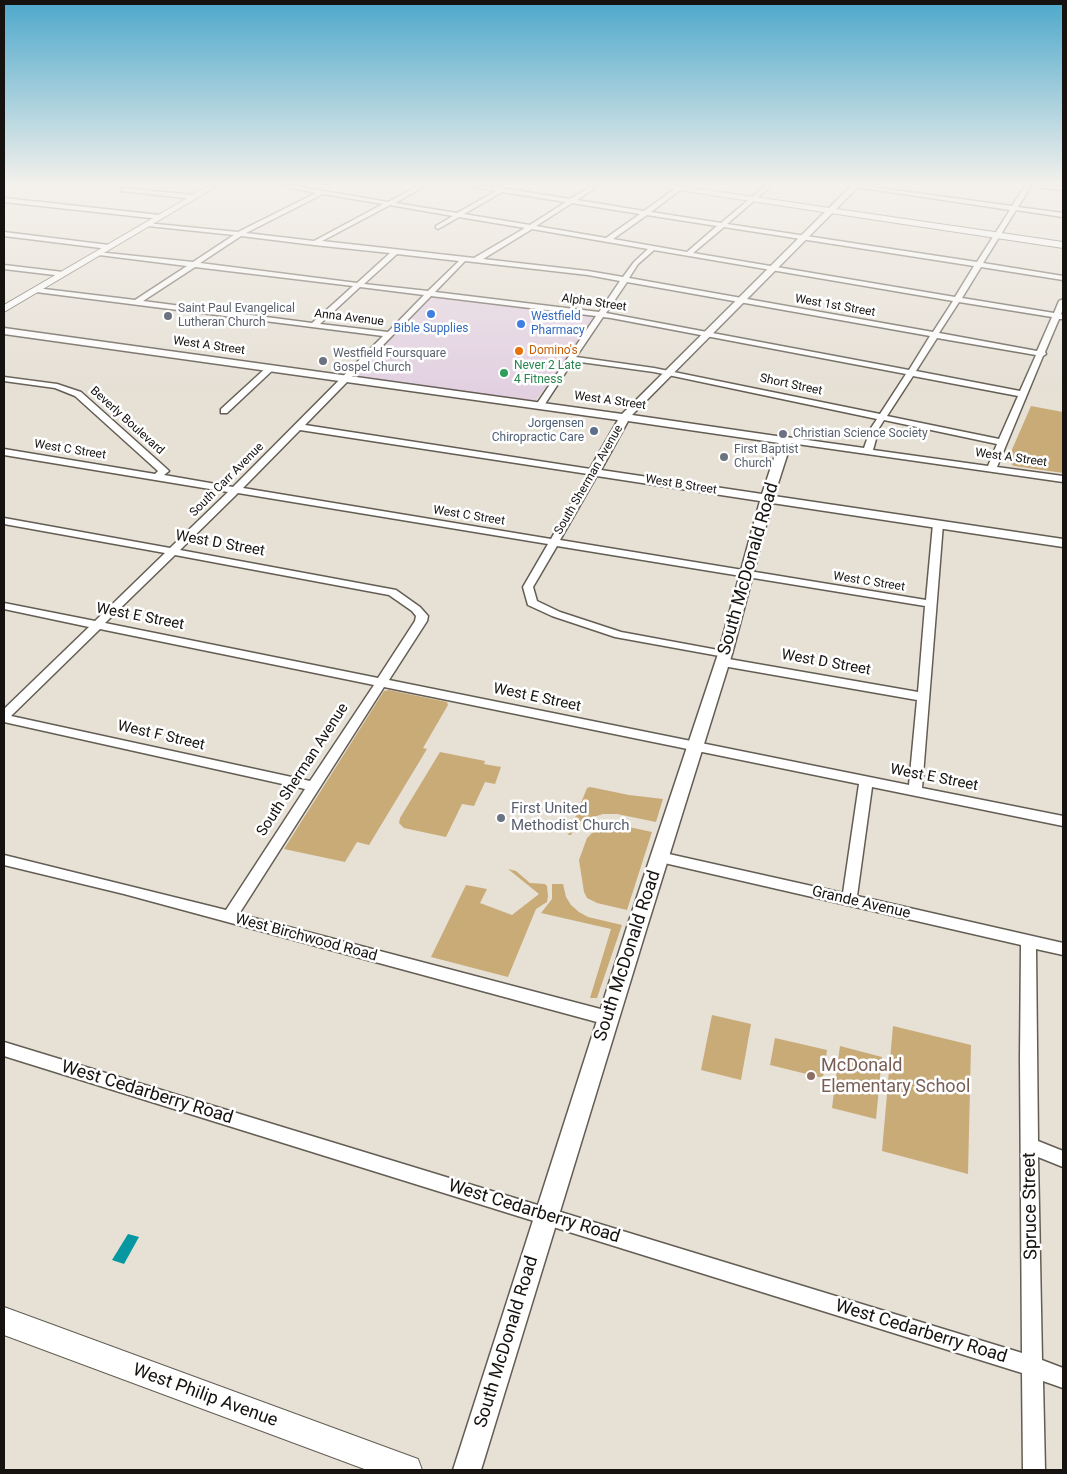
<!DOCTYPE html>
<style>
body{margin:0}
#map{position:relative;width:1067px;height:1474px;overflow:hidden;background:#e6e0d5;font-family:Roboto,sans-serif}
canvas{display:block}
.frame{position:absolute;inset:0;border:5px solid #15120f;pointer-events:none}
</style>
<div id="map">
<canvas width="1067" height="1474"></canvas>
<div class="frame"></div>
</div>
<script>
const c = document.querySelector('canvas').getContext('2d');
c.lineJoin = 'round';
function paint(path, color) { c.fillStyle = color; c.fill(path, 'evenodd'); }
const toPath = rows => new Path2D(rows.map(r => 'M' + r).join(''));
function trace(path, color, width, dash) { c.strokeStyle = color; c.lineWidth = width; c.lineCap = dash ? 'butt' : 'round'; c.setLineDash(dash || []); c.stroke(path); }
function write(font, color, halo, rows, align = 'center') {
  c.font = font + ' Roboto,sans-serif'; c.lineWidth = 5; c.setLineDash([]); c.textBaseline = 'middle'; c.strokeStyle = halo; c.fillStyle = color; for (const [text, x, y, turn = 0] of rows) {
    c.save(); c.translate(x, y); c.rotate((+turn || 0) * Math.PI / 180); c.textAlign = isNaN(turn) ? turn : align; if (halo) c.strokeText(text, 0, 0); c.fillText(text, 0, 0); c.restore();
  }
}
paint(toPath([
 [432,295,594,315,595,317,563,365,534,402,355,376]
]), '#e2d0e1');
paint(toPath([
 [1031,406,1063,412,1063,473,1014,466,1007,461],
 [389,690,447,702,448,705,423,748,427,749,369,845,357,842,345,862,284,849,384,691],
 [440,752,485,761,484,764,501,767,495,784,485,782,474,806,462,804,446,837,404,828,399,823,400,818],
 [590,787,629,795,663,799,656,822,617,814,603,814,587,819,575,828,571,835,568,835,587,788],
 [615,824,652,832,627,910,597,903,587,898,584,892,579,860,587,838,598,827],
 [508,869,516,871,530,883,545,884,547,886,548,896,547,902,536,909,508,977,431,957,466,885,487,889,480,903,512,915,539,894],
 [552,884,563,884,566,897,571,905,579,912,588,917,622,925,597,998,590,998,611,929,541,913,552,899],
 [712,1015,751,1024,741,1080,701,1070],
 [893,1026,971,1045,968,1174,882,1151],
 [775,1038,827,1050,823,1078,770,1065],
 [840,1046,882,1057,876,1119,832,1108]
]), '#c9ab78');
paint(toPath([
 [128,1234,139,1237,124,1264,112,1260]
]), '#0697a0');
const minor = toPath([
 [282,186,294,186,388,202,418,186,425,186,395,203,457,213,496,191,471,186,502,188,570,199,591,186,598,186,577,200,644,211,679,186,685,186,651,212,721,223,765,186,771,186,727,224,977,262,1010,210,850,186,864,186,1012,206,1025,186,1031,186,1018,207,1063,213,1063,217,1016,210,983,263,1063,276,1063,280,981,267,962,298,1054,313,1059,301,1063,299,1063,309,1061,314,1063,315,1063,319,1059,319,1045,352,1046,354,1043,356,997,467,1063,476,1063,482,783,442,782,440,786,437,864,448,871,428,877,419,654,372,573,361,543,407,537,407,536,405,596,316,431,296,305,425,597,470,599,472,560,540,926,600,933,524,934,522,942,522,943,524,922,788,1063,816,1063,826,872,787,857,896,1063,943,1063,955,1036,949,1038,1141,1063,1151,1063,1167,1038,1157,1042,1360,1063,1368,1063,1388,1043,1381,1045,1470,1023,1470,1022,1373,4,1056,4,1042,1022,1353,1020,1058,1021,945,660,862,655,861,653,857,655,853,660,852,843,893,859,784,384,687,239,914,608,1011,614,1013,616,1018,614,1023,608,1025,124,894,4,865,4,855,226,910,305,789,4,722,4,709,89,627,4,609,4,603,95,621,165,553,4,524,4,518,170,548,228,492,4,455,4,449,155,474,158,471,75,396,55,388,4,381,4,377,57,384,81,392,167,469,169,471,164,475,233,487,383,336,36,292,32,290,36,288,135,300,187,266,99,255,97,254,97,252,193,262,234,235,148,226,145,224,146,223,238,232,316,193,282,186],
 [502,192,566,202,530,225,464,214,502,192],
 [323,194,383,204,314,241,246,233,323,194],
 [572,203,640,214,606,238,536,226,572,203],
 [390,205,453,216,436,226,436,228,438,229,459,217,525,228,474,258,322,241,390,205],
 [647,215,717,226,687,252,613,239,647,215],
 [724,227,974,266,955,297,693,253,724,227],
 [532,229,648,249,634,262,623,277,588,271,483,259,532,229],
 [241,236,314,245,390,253,357,283,200,263,241,236],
 [654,250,953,301,933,332,629,278,638,264,654,250],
 [397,254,459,261,428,291,364,284,397,254],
 [465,261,588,275,620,281,599,312,435,292,465,261],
 [195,267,353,286,312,323,143,301,195,267],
 [627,282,930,336,909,370,606,313,627,282],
 [360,287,424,295,388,332,320,324,360,287],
 [959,302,1052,317,1037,351,939,333,959,302],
 [603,317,611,318,906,374,880,414,654,368,576,357,603,317],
 [937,338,1036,355,1020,391,916,371,937,338],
 [913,376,1018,396,999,439,887,416,913,376],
 [884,420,997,444,988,466,873,450,879,428,884,420],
 [300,430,588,474,551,539,243,488,300,430],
 [238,493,548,544,523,587,528,605,552,616,615,637,725,657,731,654,729,652,621,632,560,612,537,601,533,587,557,546,925,606,918,692,723,658,717,662,723,666,917,700,909,785,389,680,427,621,428,616,420,607,396,590,180,550,238,493],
 [175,555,389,595,412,611,416,616,415,621,378,678,105,623,175,555],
 [100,629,374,685,310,781,11,716,100,629],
 [1039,186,1063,186,1063,190,1042,188,1039,186],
 [123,188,194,195,197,197,194,199,121,191,123,188],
 [4,198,160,215,163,217,160,219,4,202,4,198],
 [4,232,109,245,112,247,109,249,4,236,4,232],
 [4,265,63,272,66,274,63,276,4,269,4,265],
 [268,366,275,368,227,413,221,413,221,409,268,366]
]);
const tertiary = toPath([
 [851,186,859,186,632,415,790,438,792,440,774,496,1063,539,1063,547,772,503,732,654,647,927,481,1470,453,1470,627,927,718,654,760,501,590,475,588,472,618,420,4,334,4,328,622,414,851,186],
 [628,421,779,443,762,494,601,470,628,421]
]);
const secondary = toPath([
 [208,186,217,186,4,312,4,305,208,186],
 [660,186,679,186,1063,242,1063,248,664,188,660,186],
 [4,1307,407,1455,418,1459,422,1470,367,1470,4,1335,4,1307]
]);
trace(minor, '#635d54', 3);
trace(tertiary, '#635d54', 3);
trace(secondary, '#635d54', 2);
paint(minor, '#fff');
paint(tertiary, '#fff');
paint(secondary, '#fff');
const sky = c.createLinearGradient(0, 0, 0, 392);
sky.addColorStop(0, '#4da8cb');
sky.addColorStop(0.47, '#f4f1ec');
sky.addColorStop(1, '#f4f1ec00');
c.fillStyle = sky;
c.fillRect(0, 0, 1067, 392);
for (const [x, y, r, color] of [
 [431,314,5,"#3f7fe0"],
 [168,316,5,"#6b7280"],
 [521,324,5,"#3f7fe0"],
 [519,351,5,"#e8710a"],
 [323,361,5,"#6b7280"],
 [504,373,5,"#2e9e5b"],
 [594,431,5,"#5c6f8a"],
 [783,434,5,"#6b7280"],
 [724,457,5,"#6b7280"],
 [501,818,5,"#6b7280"],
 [811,1076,5,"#8d6e63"]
]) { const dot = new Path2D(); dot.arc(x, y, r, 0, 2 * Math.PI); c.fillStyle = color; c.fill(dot); trace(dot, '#fff', 2); }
write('12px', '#15120f', '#fff', [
 ["Alpha Street",594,303,8],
 ["West 1st Street",835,306,10],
 ["Anna Avenue",349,318,7],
 ["West A Street",209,346,8],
 ["Short Street",791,385,12],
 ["West A Street",610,401,8],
 ["Beverly Boulevard",127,421,42],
 ["West C Street",70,450,9],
 ["West A Street",1011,458,8],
 ["South Carr Avenue",227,480,-45],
 ["South Sherman Avenue",589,480,-60],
 ["West B Street",681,485,9],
 ["West C Street",469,516,9],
 ["West C Street",869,582,9]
]);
write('12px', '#5b616d', '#fff', [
 ["Saint Paul Evangelical",178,309],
 ["Lutheran Church",178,323],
 ["Westfield Foursquare",333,354],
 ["Gospel Church",333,368],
 ["Christian Science Society",793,434],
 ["First Baptist",734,450],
 ["Church",734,464]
], 'left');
write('12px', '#366cbe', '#fff', [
 ["Westfield",531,317],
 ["Pharmacy",531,331],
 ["Bible Supplies",431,329,"center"]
], 'left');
write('12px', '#c56008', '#fff', [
 ["Domino's",529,351]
], 'left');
write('12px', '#27864d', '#fff', [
 ["Never 2 Late",514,366],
 ["4 Fitness",514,380]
], 'left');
write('12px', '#4e5e75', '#fff', [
 ["Jorgensen",584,424],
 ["Chiropractic Care",584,438]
], 'right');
write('15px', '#15120f', '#fff', [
 ["West D Street",220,544,10],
 ["West E Street",140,617,11],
 ["West D Street",826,663,10],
 ["West E Street",537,698,12],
 ["West F Street",161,736,13],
 ["South Sherman Avenue",303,770,-57],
 ["West E Street",934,778,11],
 ["Grande Avenue",861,903,13],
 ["West Birchwood Road",306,938,15]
]);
write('15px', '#5b616d', '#fff', [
 ["First United",511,809],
 ["Methodist Church",511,826]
], 'left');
write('18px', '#15120f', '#fff', [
 ["South McDonald Road",749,569,-74],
 ["South McDonald Road",628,956,-72],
 ["West Cedarberry Road",147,1093,17],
 ["Spruce Street",1031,1206,-91],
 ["West Cedarberry Road",534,1212,17],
 ["West Cedarberry Road",921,1332,17],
 ["South McDonald Road",507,1342,-73],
 ["West Philip Avenue",205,1396,20]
]);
write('18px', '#785e54', '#fff', [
 ["McDonald",821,1066],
 ["Elementary School",821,1087]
], 'left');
</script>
